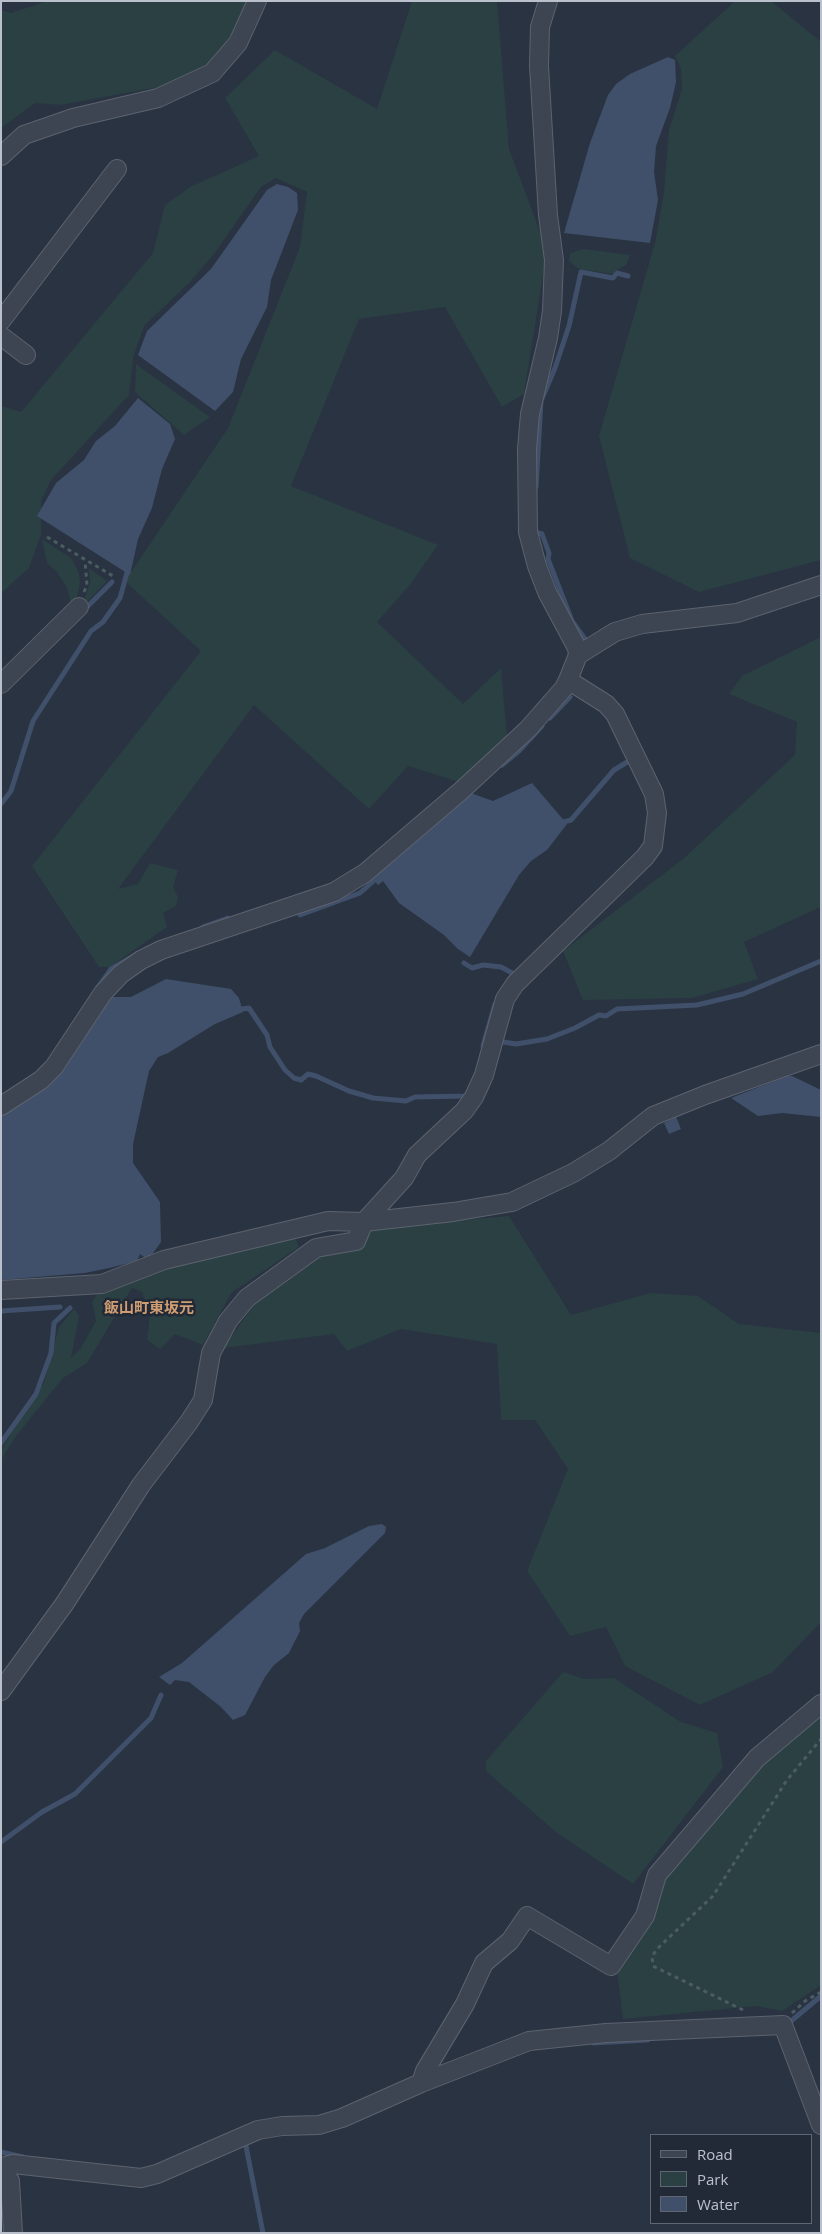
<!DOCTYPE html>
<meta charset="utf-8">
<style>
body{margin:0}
#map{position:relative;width:822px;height:2234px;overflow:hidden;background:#293342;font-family:"Open Sans",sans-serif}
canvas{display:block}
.frame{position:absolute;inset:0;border:2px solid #bbc1cc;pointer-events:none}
.legend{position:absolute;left:650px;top:2134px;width:162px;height:90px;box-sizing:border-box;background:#222a38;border:1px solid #5f6673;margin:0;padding:6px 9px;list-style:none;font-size:15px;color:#bbc1cc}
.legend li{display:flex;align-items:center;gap:10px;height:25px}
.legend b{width:25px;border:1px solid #5f6673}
</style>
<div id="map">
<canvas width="822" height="2234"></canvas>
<div class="frame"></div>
<ul class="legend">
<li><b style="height:6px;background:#3e4552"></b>Road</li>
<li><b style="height:14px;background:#2b4043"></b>Park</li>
<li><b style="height:14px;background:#40506a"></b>Water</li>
</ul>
</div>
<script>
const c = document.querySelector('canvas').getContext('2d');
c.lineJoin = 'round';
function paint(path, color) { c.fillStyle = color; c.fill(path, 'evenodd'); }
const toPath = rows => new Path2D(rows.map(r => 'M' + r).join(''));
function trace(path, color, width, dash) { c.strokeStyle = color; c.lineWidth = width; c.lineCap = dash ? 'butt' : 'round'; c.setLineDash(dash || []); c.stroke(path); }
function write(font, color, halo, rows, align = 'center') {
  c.font = font + ' "Open Sans","Noto Sans JP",sans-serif'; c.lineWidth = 5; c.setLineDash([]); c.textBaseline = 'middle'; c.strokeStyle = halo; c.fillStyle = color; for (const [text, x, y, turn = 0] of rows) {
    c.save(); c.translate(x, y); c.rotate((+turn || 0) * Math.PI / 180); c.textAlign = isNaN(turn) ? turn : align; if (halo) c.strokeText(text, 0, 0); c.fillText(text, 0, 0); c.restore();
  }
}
paint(toPath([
 [48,1,250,1,226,44,207,64,164,86,60,105,35,103,1,128,1,10,11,13],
 [412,1,497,1,509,149,547,250,524,394,502,407,445,307,359,319,291,486,438,545,409,586,377,622,463,704,501,668,508,749,472,786,408,766,369,809,254,705,118,889,138,884,150,863,178,870,173,887,178,897,176,906,163,913,167,927,110,967,99,967,32,866,201,651,125,581,228,428,300,247,307,192,276,178,261,187,214,254,190,282,144,326,133,358,129,395,51,480,41,501,41,535,29,568,1,593,1,406,21,412,153,253,165,205,190,187,259,156,225,98,275,50,377,109],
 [735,1,771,1,821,42,821,560,699,592,630,558,599,436,655,243,664,192,669,130,682,89,681,68,675,56],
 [584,249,630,255,626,265,615,271,613,274,579,269,569,261,570,253],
 [136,364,210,417,184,435,135,392],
 [42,539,71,558,79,573,80,583,77,597,71,603,67,588,57,572,47,563],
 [89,568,107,581,87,602,84,601,90,583],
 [821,637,821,907,744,942,758,979,692,998,583,1000,563,951,683,859,795,755,797,722,729,694,742,676],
 [509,1216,571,1315,651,1293,698,1296,739,1324,821,1333,821,1622,773,1672,700,1705,625,1666,606,1627,570,1636,527,1571,568,1469,535,1420,501,1420,497,1344,401,1329,347,1351,334,1334,223,1348,255,1304,322,1255,362,1249,369,1228],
 [295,1237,299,1247,231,1293,203,1345,175,1334,160,1349,147,1340,150,1315,142,1292,132,1288,87,1363,63,1378,16,1436,1,1460,1,1450,44,1383,59,1327,74,1309,79,1316,71,1358,80,1349,96,1321,92,1302,97,1294,180,1264],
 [563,1672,584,1679,614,1678,681,1722,717,1733,723,1767,633,1884,557,1833,486,1771,486,1761],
 [818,1715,821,1716,821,1985,782,2011,756,2006,623,2019,617,1970,665,1876,749,1774]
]), '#2b4043');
paint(toPath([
 [668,57,675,60,676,82,670,108,656,146,654,172,658,200,650,243,564,233,590,143,608,95,616,84,630,74],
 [277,184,288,187,297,193,298,210,271,280,267,307,241,359,233,392,215,411,138,355,147,331,211,269,267,190],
 [138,398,170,424,175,439,162,469,152,508,138,539,130,575,37,516,56,483,84,460,96,441,115,426],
 [532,783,567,824,547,850,531,861,519,875,470,957,458,949,444,935,399,903,383,881,378,885,371,877,468,792,493,801],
 [166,979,231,989,239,998,243,1012,215,1024,168,1053,158,1057,149,1071,133,1144,133,1163,160,1202,161,1242,148,1260,140,1254,137,1261,109,1268,85,1273,1,1280,1,1113,110,997,131,997],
 [787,1076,792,1076,821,1090,821,1117,782,1113,758,1116,731,1098],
 [676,1117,681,1129,669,1134,664,1123],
 [382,1524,386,1527,385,1533,304,1614,299,1623,300,1631,289,1653,274,1665,265,1677,245,1715,233,1720,221,1707,189,1682,175,1680,170,1685,159,1677,182,1663,306,1554,325,1548,369,1526]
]), '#40506a');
trace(toPath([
 [536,487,541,401,555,368,569,326,581,272,613,278,617,273,628,276],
 [535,528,535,532,542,534,549,553,548,559,572,621,585,639],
 [84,610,112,582],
 [550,718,570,697],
 [502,765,519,751,542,726],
 [1,804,11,791,33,721,91,631,103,622,120,598,128,569],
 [560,823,571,820,614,770,629,761],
 [300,915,360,893,378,877],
 [203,927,228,918],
 [464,963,472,968,483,965,501,967,514,974,511,977],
 [99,986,111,969,137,954],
 [236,1010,249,1008,267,1035,270,1047,285,1070,294,1078,301,1080,308,1074,316,1076,349,1091,373,1098,406,1101,415,1097,466,1096,468,1092],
 [503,1042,516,1044,547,1039,575,1028,599,1015,606,1016,617,1009,697,1005,743,994,821,961],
 [483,1046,495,1004],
 [1,1311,60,1307],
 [1,1443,36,1394,51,1353,54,1323,70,1308],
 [1,1842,42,1812,75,1794,151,1718,161,1695],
 [790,2022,821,1996],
 [594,2043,648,2040],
 [245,2141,263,2233],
 [1,2152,23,2157]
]), '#40506a', 5);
const minor = toPath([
 [1,156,24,135,73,118,158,98,212,73,238,43,257,1],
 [1,321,117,169],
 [1,336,26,355],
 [578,655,615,632,642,624,737,613,821,585],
 [1,684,79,607],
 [1,1106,41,1080,54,1067,103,993,121,974,141,960,161,950,334,892,365,873,462,790,528,729,564,688,568,680,578,655,577,648,547,592,537,566,528,532,527,449,530,414,548,338,552,311,554,260,548,215,539,66,540,27,548,1],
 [1,1290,102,1284,164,1260,328,1221,364,1222,453,1212,512,1202,573,1173,609,1151,653,1116,705,1095,821,1054],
 [1,1691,65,1603,141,1485,189,1422,203,1400,211,1353,228,1321,247,1298,316,1248,356,1241,364,1222,404,1178,417,1155,464,1111,474,1097,484,1075,505,999,515,984,645,857,653,846,657,813,654,794,615,714,606,704,568,680],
 [421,2083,425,2071,465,2004,484,1963,510,1941,527,1916,611,1966,645,1916,657,1875,757,1758,821,1704],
 [1,2167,10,2181,13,2233],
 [2,2167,13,2164,141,2178,157,2174,258,2130,282,2126,319,2125,342,2118,421,2083,529,2041,606,2033,783,2025,821,2125]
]);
trace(minor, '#5c636f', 20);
trace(toPath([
 [47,537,113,576],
 [84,592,87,585,85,561],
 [743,2010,653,1966,652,1956,659,1947,713,1896,787,1780,821,1739],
 [792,2013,805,2001,821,1992]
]), '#4a5d60', 3, [4, 4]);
trace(minor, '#3e4552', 18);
write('bold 15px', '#d09d72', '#222a38', [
 ["飯山町東坂元",149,1309]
]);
</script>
